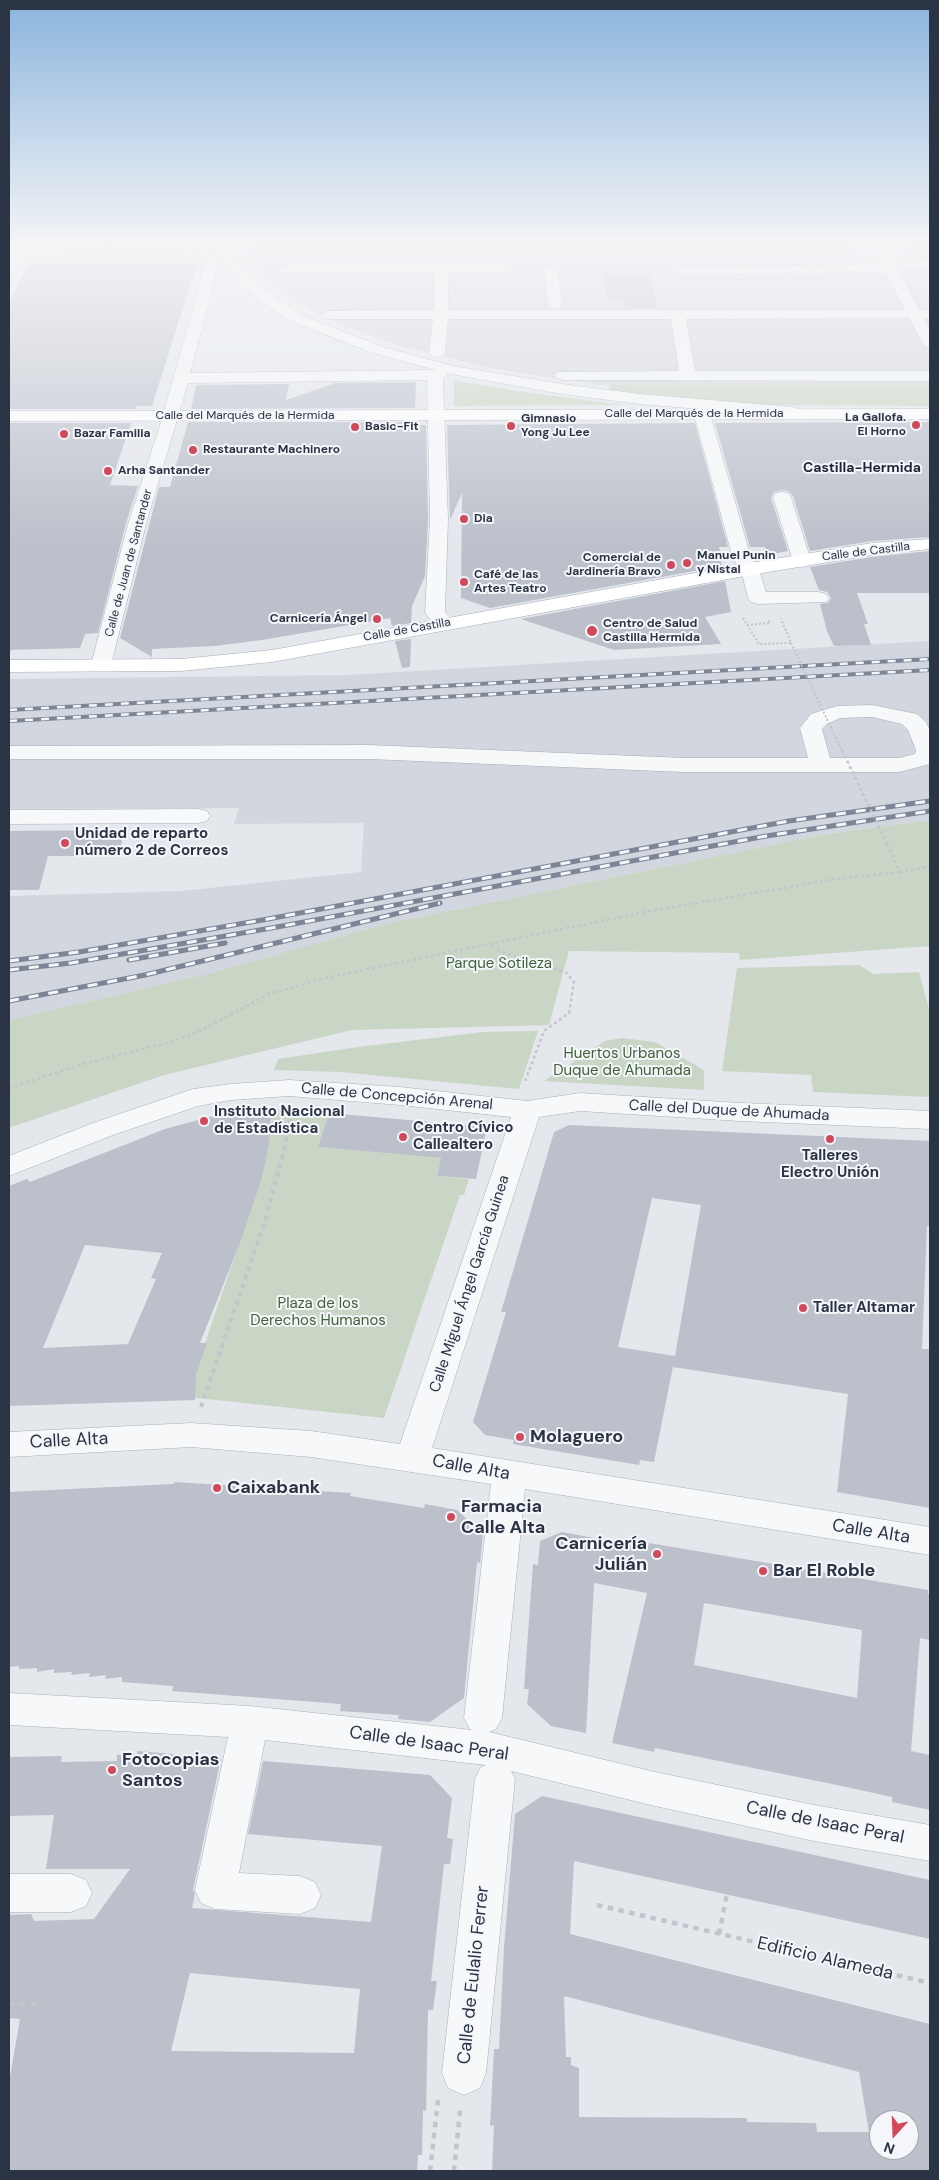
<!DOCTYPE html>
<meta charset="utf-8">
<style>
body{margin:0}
#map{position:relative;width:939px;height:2180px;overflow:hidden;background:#e4e7ec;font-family:"DM Sans",sans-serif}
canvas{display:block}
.frame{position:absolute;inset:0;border:10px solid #2b3445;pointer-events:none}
.north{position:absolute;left:869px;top:2110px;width:50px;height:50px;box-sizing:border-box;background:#f4f6f9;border:1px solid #a4a8b1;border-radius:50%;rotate:200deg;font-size:14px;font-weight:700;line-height:20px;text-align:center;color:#2b3445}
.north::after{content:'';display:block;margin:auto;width:18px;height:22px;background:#d1495b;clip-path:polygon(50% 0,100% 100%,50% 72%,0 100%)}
</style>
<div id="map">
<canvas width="939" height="2180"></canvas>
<div class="frame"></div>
<div class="north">N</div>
</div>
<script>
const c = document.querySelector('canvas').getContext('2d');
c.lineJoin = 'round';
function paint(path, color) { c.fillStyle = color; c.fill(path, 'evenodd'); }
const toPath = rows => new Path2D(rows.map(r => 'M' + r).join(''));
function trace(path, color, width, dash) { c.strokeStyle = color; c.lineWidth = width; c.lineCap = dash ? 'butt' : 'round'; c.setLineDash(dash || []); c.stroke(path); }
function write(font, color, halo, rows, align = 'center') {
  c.font = font + ' "DM Sans",sans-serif'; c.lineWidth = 4; c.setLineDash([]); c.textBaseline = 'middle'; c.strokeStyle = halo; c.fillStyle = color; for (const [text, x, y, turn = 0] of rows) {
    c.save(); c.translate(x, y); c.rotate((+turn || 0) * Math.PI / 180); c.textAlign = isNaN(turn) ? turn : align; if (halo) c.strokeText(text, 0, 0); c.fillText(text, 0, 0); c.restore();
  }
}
paint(toPath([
 [250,244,847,244,857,265,930,267,930,385,601,385,489,368,400,346,331,321,287,294,263,275,250,260],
 [930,641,930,820,821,835,390,923,207,974,9,1020,9,896,181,891,361,872,364,823,234,824,239,808,9,809,9,679,348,675]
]), '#d2d6de');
paint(toPath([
 [127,244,164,247,189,254,197,262,197,264,29,264,95,247],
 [906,244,930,244,930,260,915,260],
 [458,381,524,392,623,405,454,406,454,382],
 [611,385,930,385,930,406,761,405,606,392],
 [930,820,930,946,740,960,739,953,569,951,549,1025,352,1030,164,1075,9,1128,9,1020,207,974,390,923,821,835],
 [859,965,873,974,919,972,930,1013,930,1097,813,1092,811,1075,722,1071,737,968],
 [538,1031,519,1089,340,1072,274,1070,278,1059,358,1047,483,1032],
 [622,1038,655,1042,704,1070,704,1090,544,1081,605,1041],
 [261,1108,329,1113,318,1147,441,1158,437,1176,469,1179,464,1195,460,1195,384,1418,188,1397,211,1325,262,1178,272,1120,258,1112]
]), '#c9d6c5');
paint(toPath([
 [29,264,197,264,152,406,136,406,135,409,9,409,9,303],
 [602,273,650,274,658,308,626,308,625,301,607,301],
 [416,382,415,408,191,409,196,385,289,384,286,400,335,383],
 [188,422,414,422,414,425,426,425,428,519,425,576,412,606,411,623,392,626,390,618,262,640,214,646,152,649,152,657,120,638,159,487,170,487],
 [930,422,930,537,872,541,810,551,793,496,788,491,782,490,774,492,771,498,788,551,772,554,764,547,750,547,715,423],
 [9,423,131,423,110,485,138,486,126,523,98,633,85,634,80,648,9,650],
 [695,423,728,547,719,547,722,558,720,559,722,566,490,608,461,598,462,493,450,520,447,425],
 [930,551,930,593,857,593,868,624,864,624,871,645,834,646,827,631,820,604,828,603,831,598,827,592,819,590,810,567,872,557],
 [725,581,731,612,705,617,721,644,614,650,521,619],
 [411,639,410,667,402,668,395,641],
 [124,830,119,856,48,856,39,890,9,890,9,831],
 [258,1112,271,1119,269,1144,262,1178,240,1243,200,1343,207,1343,196,1374,195,1400,9,1406,9,1186,27,1179,30,1182,165,1129,209,1117],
 [85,1245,162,1253,151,1278,156,1279,128,1344,43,1348],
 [329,1113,487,1127,476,1179,437,1176,441,1158,318,1147],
 [569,1125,930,1141,930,1226,927,1226,922,1349,930,1349,930,1508,837,1492,848,1394,673,1367,674,1361,654,1462,640,1460,639,1465,513,1444,514,1440,485,1435,473,1422,506,1312,501,1312,554,1132],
 [652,1198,701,1205,675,1356,618,1347],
 [175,1482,351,1493,350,1496,424,1508,425,1504,457,1510,483,1534,480,1563,477,1562,464,1698,430,1722,398,1719,399,1715,340,1711,341,1704,172,1691,173,1686,122,1682,122,1677,105,1679,106,1675,89,1677,90,1673,71,1675,72,1672,54,1673,54,1669,37,1672,37,1668,19,1669,19,1666,9,1667,9,1492,173,1484],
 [562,1532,648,1548,649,1543,928,1590,928,1594,930,1594,930,1640,920,1638,911,1751,930,1755,930,1810,892,1802,892,1797,837,1785,655,1748,654,1752,612,1743,647,1593,594,1583,586,1733,551,1726,527,1704,529,1689,524,1689,533,1564,538,1565,540,1541],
 [704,1603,862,1630,857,1698,694,1665],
 [137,1751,221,1758,193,1890,195,1893,192,1908,371,1922,382,1846,248,1834,263,1761,430,1775,452,1798,447,1838,453,1839,450,1864,444,1864,431,1981,437,1981,433,2010,428,2010,426,2111,423,2110,422,2155,418,2155,417,2171,9,2171,9,2083,20,2019,9,2018,9,1915,31,1914,34,1921,94,1919,130,1869,46,1869,54,1815,9,1816,9,1757,62,1756,61,1762,117,1761,117,1755,137,1754],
 [190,1973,360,1989,354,2053,171,2051],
 [542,1796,930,1880,930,1939,574,1861,570,1934,930,2024,930,2171,492,2171,494,2125,490,2126,494,2049,499,2049,504,1948,515,1814],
 [564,1996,859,2072,869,2132,817,2132,816,2123,747,2122,747,2118,579,2117,579,2068,571,2065,571,2057,566,2057],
 [879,2120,909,2120,909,2150,879,2150]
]), '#bbc0ca');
const minor = toPath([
 [69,244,99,244,92,248,9,263,9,255,69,244],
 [180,244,198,244,210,249,218,259,215,268,215,281,190,373,436,370,373,353,296,323,269,307,239,283,207,244,221,244,249,277,279,301,306,317,383,347,453,366,562,384,640,394,793,407,799,409,801,412,799,415,793,417,640,404,562,394,445,373,447,375,443,379,448,519,445,612,455,624,452,628,445,630,438,628,425,613,430,519,427,380,188,383,146,524,111,665,108,669,101,671,94,669,91,665,128,524,160,425,201,281,201,268,204,259,200,255,180,244],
 [871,244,885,244,892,258,930,258,930,266,896,266,919,310,930,310,930,318,924,318,930,330,930,348,925,347,909,318,686,319,695,371,930,371,930,381,562,380,557,378,554,375,557,372,679,371,671,319,448,319,445,353,442,356,437,358,432,356,429,353,433,319,329,319,324,318,322,315,324,312,329,311,434,310,434,273,284,273,277,269,284,265,507,265,514,269,507,273,448,273,448,310,905,310,886,273,683,274,676,270,683,266,882,265,871,244],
 [551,266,558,270,562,305,555,309,548,305,544,270,551,266],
 [702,409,708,411,710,414,751,558,759,569,766,592,819,592,826,594,829,598,826,602,758,604,751,602,748,598,741,570,733,559,694,414,696,411,702,409],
 [782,492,788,493,791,497,811,561,809,565,802,567,795,565,793,561,773,497,776,493,782,492],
 [872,705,917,714,926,722,930,731,930,764,899,772,684,772,369,759,9,759,9,746,369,745,684,758,808,758,800,728,811,714,837,706,872,705],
 [872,717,902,724,908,730,916,750,915,754,899,758,830,758,822,729,827,724,840,718,872,717],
 [199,809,207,811,210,816,207,821,199,823,9,824,9,810,199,809],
 [289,1080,400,1087,527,1101,580,1093,740,1103,930,1111,930,1129,740,1121,580,1111,539,1117,432,1448,930,1527,930,1555,525,1489,502,1718,496,1729,489,1732,655,1772,814,1805,930,1825,930,1861,814,1841,655,1806,511,1771,515,1779,486,2073,480,2088,464,2095,448,2088,442,2073,475,1779,481,1767,486,1765,265,1740,239,1873,300,1876,315,1882,321,1895,315,1908,300,1914,215,1909,201,1903,195,1890,228,1737,9,1725,9,1693,250,1706,472,1730,470,1729,464,1718,491,1484,311,1457,191,1447,9,1457,9,1432,191,1423,311,1431,400,1444,511,1117,400,1105,289,1096,231,1100,198,1106,113,1135,9,1176,9,1156,93,1123,193,1089,231,1084,289,1080],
 [9,1874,71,1874,86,1880,92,1893,86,1906,71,1912,9,1912,9,1874]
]);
const major = toPath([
 [930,409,930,419,9,421,9,411,930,409],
 [930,539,930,549,872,555,750,575,272,662,181,671,9,672,9,660,181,659,272,650,750,563,872,543,930,539]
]);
trace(minor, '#a9aeb7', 1);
trace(major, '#a3abb8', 1);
trace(toPath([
 [743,618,759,644,791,643,781,619],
 [747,625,770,623,768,619]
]), '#c2c5cb', 2, [2, 2]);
trace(toPath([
 [887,844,900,872,930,866],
 [492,946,502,952,567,973,574,982,569,1013,544,1031,524,1084],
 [9,1088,83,1064,170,1042,198,1032,269,994,329,977,650,911,836,879,900,872],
 [290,1115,291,1112]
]), '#c2c5cb', 2.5, [3, 3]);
trace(toPath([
 [201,1407,264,1224,285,1147,291,1114]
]), '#c2c5cb', 4, [4.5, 4.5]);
trace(toPath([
 [597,1905,930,1983],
 [719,1934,727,1894],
 [9,2005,44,2004],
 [430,2171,438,2100],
 [454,2171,460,2110]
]), '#c2c5cb', 4.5, [5.5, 5.5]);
paint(minor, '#f7f8fa');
paint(major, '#fff');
const railFar1 = toPath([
 [9,710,930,659],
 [9,721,930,670]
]);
const rail = toPath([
 [129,960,225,943],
 [9,961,79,952,268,919,789,821,930,801],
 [9,970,71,963,277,927,766,836,930,811],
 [9,1001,145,975,440,903]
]);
trace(railFar1, '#7d8696', 4);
trace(rail, '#7d8696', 5);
trace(railFar1, '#f4f6f9', 2.5, [8]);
trace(rail, '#f4f6f9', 3, [10]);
trace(toPath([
 [791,643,842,751]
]), '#c2c5cb', 2, [2, 2]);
trace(toPath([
 [842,750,887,844]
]), '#c2c5cb', 2.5, [3, 3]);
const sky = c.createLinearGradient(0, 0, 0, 549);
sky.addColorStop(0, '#8bb4dd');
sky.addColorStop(0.44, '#f3f4f6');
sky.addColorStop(1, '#f3f4f600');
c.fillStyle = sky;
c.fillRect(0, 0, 939, 549);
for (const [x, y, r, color] of [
 [916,425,5,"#d1495b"],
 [511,426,5,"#d1495b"],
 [355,427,5,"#d1495b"],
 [64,434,5,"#d1495b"],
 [193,450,5,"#d1495b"],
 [108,471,5,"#d1495b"],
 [464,519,5,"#d1495b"],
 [687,563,5,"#d1495b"],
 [671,565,5,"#d1495b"],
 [464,582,5,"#d1495b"],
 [377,619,5,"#d1495b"],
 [592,631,6,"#d1495b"],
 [65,843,5,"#d1495b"],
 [204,1121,5,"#d1495b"],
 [403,1137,5,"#d1495b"],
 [830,1139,5,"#d1495b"],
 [803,1308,5,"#d1495b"],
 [520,1437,5,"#d1495b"],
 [217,1488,5,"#d1495b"],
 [451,1517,5,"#d1495b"],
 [657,1554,5,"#d1495b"],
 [763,1571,5,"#d1495b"],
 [112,1770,5,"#d1495b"]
]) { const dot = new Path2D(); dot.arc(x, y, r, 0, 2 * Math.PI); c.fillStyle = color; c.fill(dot); trace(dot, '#f4f6f9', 2); }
write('12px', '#2b3445', '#f4f6f9', [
 ["Calle del Marqués de la Hermida",694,414],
 ["Calle del Marqués de la Hermida",245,416],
 ["Calle de Castilla",866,552,-7],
 ["Calle de Juan de Santander",129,563,-75],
 ["Calle de Castilla",407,630,-10]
]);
write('bold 12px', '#2b3445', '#f4f6f9', [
 ["La Gallofa.",906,418,"right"],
 ["El Horno",906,432,"right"],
 ["Gimnasio",521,419],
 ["Yong Ju Lee",521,433],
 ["Basic-Fit",365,427],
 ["Bazar Familia",74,434],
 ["Restaurante Machinero",203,450],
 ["Arha Santander",118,471],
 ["Dia",474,519],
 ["Manuel Punin",697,556],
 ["y Nistal",697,570],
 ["Comercial de",661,558,"right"],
 ["Jardinería Bravo",661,572,"right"],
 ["Café de las",474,575],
 ["Artes Teatro",474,589],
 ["Carnicería Ángel",367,619,"right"],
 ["Centro de Salud",603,624],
 ["Castilla Hermida",603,638]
], 'left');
write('bold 14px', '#1d2536', '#f4f6f9', [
 ["Castilla-Hermida",862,468]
]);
write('bold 15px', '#2b3445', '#f4f6f9', [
 ["Unidad de reparto",75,834],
 ["número 2 de Correos",75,851],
 ["Instituto Nacional",214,1112],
 ["de Estadística",214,1129],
 ["Centro Cívico",413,1128],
 ["Callealtero",413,1145],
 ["Talleres",830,1156,"center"],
 ["Electro Unión",830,1173,"center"],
 ["Taller Altamar",813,1308]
], 'left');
write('15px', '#3f6138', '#f4f6f9', [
 ["Parque Sotileza",499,964],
 ["Huertos Urbanos",622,1054],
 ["Duque de Ahumada",622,1071],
 ["Plaza de los",318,1304],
 ["Derechos Humanos",318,1321]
]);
write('15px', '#2b3445', '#f4f6f9', [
 ["Calle de Concepción Arenal",397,1097,5],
 ["Calle del Duque de Ahumada",729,1111,3],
 ["Calle Miguel Ángel García Guinea",470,1284,-72]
]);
write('bold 18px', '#2b3445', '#f4f6f9', [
 ["Molaguero",530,1437],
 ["Caixabank",227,1488],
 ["Farmacia",461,1507],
 ["Calle Alta",461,1528],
 ["Carnicería",647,1544,"right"],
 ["Julián",647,1565,"right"],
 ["Bar El Roble",773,1571],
 ["Fotocopias",122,1760],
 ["Santos",122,1781]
], 'left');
write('18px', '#2b3445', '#f4f6f9', [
 ["Calle Alta",69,1441,-3],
 ["Calle Alta",471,1468,10],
 ["Calle Alta",871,1532,9],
 ["Calle de Isaac Peral",429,1744,8],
 ["Calle de Isaac Peral",825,1823,11],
 ["Edificio Alameda",825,1959,13],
 ["Calle de Eulalio Ferrer",474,1975,-84]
]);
</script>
